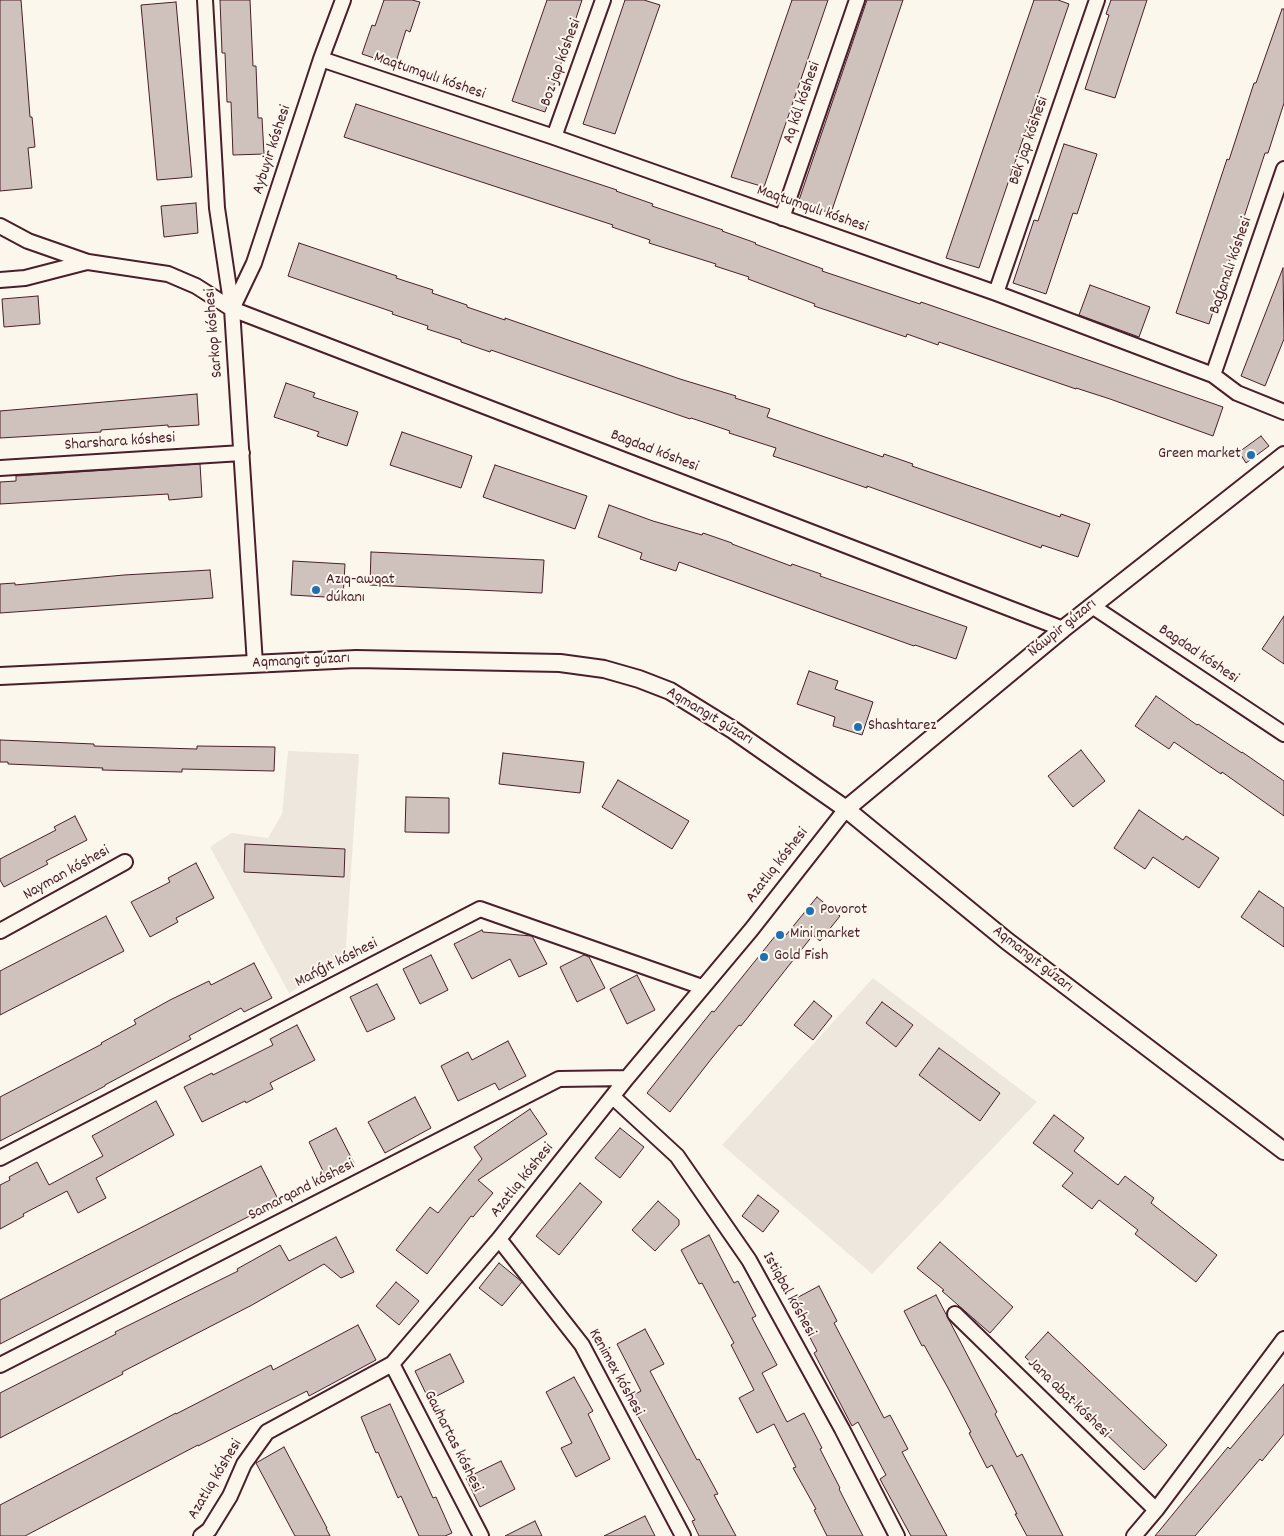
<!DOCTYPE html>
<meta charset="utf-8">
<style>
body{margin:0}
canvas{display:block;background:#fbf7ec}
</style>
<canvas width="1284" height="1536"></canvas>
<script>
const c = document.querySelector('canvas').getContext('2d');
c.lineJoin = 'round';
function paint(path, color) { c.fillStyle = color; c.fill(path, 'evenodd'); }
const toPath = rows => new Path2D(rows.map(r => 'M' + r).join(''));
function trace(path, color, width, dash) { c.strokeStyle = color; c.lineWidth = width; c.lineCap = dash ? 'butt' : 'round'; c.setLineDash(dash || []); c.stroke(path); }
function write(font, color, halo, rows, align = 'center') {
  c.font = font + ' Dekko,sans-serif'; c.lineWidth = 4; c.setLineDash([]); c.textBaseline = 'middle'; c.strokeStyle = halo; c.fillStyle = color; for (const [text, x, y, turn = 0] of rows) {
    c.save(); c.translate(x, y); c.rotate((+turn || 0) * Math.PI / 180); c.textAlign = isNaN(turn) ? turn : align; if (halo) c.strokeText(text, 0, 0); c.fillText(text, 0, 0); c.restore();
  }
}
paint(toPath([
 [288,751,359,754,345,959,289,993,210,847,231,833,268,838,282,814],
 [873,978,1037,1102,872,1274,722,1145]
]), '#eee7de');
const building = toPath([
 [0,0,21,0,30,117,32,117,35,147,28,148,32,188,0,191,0,0],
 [220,0,250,0,253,66,256,66,258,118,262,118,264,154,233,155,231,102,227,102,225,53,222,53,220,0],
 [384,0,412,0,420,2,410,32,406,30,395,65,362,54,372,25,375,26,384,0],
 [547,0,582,0,545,112,512,101,547,0],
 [625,0,644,0,660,5,615,134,583,124,625,0],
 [792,0,828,0,764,187,731,177,792,0],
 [867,0,903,0,831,213,798,203,867,0],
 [1034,0,1058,0,1069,4,979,268,946,258,1034,0],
 [1111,0,1147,0,1115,98,1085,89,1109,15,1106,14,1111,0],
 [176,2,192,177,157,180,141,5,176,2],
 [1282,9,1284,9,1284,103,1268,153,1265,153,1209,324,1176,313,1227,159,1229,160,1254,83,1256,83,1282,9],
 [356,104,617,190,616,191,653,204,652,206,723,230,722,231,756,243,755,244,823,269,822,271,920,304,921,302,1223,407,1213,436,1110,399,1076,388,1076,389,939,342,938,345,907,334,906,337,814,306,815,304,748,279,749,277,715,266,716,264,649,243,650,240,612,227,613,225,344,137,356,104],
 [1064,144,1097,154,1077,214,1073,213,1046,294,1013,283,1034,220,1038,221,1064,144],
 [196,203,198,233,164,237,161,206,196,203],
 [299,243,397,276,396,278,433,290,432,293,467,305,467,307,505,320,505,318,680,379,736,396,735,398,770,409,767,417,883,457,884,454,913,464,912,466,1060,517,1061,514,1090,524,1078,557,1042,545,1041,548,867,486,867,488,806,467,773,456,776,448,729,433,730,431,691,418,690,419,491,350,490,352,461,342,461,340,427,329,428,326,392,314,393,312,288,276,299,243],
 [1283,268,1284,339,1265,386,1241,376,1283,268],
 [1090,285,1150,307,1139,337,1079,315,1090,285],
 [38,296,40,324,4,327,2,299,38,296],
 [286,383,315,393,313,397,358,412,347,446,317,436,319,432,274,417,286,383],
 [197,394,199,425,168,427,168,425,101,430,101,432,0,438,0,411,197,394],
 [402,432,472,456,461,488,390,465,402,432],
 [1261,436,1269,446,1246,463,1239,452,1261,436],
 [200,464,202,497,169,500,168,494,0,504,0,482,16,481,16,476,200,464],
 [495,465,587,496,575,529,483,497,495,465],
 [609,505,653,521,702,535,703,533,732,543,732,544,791,566,792,564,821,574,820,576,967,627,956,659,915,645,914,646,679,562,676,571,640,559,642,553,598,537,609,505],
 [371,552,544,560,542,593,370,585,371,552],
 [293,561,345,564,343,598,291,595,293,561],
 [210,570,213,598,0,613,0,584,15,583,15,585,124,575,210,570],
 [1284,616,1284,664,1262,649,1284,616],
 [809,671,838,681,835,689,873,702,862,735,833,726,835,717,797,704,809,671],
 [1156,696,1197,725,1198,724,1242,753,1242,752,1284,781,1284,816,1222,772,1221,774,1174,742,1169,749,1135,726,1156,696],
 [0,740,94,744,94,746,197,749,197,746,275,747,274,771,182,769,182,772,102,770,103,768,8,764,8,762,0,762,0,740],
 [1081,750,1105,781,1073,807,1048,776,1081,750],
 [503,753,584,762,580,793,499,784,503,753],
 [618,780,689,821,672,849,602,807,618,780],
 [406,797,449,798,449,833,405,832,406,797],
 [1139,810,1183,840,1186,836,1219,858,1199,888,1153,857,1145,869,1114,848,1139,810],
 [75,816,87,840,46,861,48,864,4,887,0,880,0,859,56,830,54,827,75,816],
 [245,844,345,849,344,877,244,872,245,844],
 [196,863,214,898,176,918,178,922,150,937,131,902,170,882,168,878,196,863],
 [1259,891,1284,908,1284,947,1241,917,1259,891],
 [817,897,840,916,820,941,813,935,741,1026,739,1025,712,1058,670,1112,647,1093,712,1011,714,1012,780,930,786,935,817,897],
 [106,916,124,951,0,1015,0,971,106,916],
 [482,930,483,932,532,936,547,964,519,977,510,959,472,979,454,944,482,930],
 [431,955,448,990,420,1004,403,969,431,955],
 [584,955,589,957,605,988,577,1002,560,967,584,955],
 [254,963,272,998,244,1012,241,1008,189,1036,191,1039,105,1085,105,1086,0,1141,0,1097,102,1044,101,1043,136,1024,134,1020,170,1000,209,981,211,985,254,963],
 [637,975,655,1010,627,1024,610,989,637,975],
 [377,984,395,1019,367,1032,350,997,377,984],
 [814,1001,832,1016,813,1040,794,1025,814,1001],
 [882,1002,913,1025,896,1047,866,1023,882,1002],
 [297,1025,315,1060,270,1083,273,1089,246,1103,245,1101,202,1122,184,1087,212,1073,213,1075,273,1045,270,1039,297,1025],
 [508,1041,526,1076,499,1090,495,1083,458,1101,441,1066,468,1052,472,1060,508,1041],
 [939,1048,1000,1093,980,1121,919,1075,939,1048],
 [415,1097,431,1128,385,1153,368,1122,415,1097],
 [156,1101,174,1135,96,1178,106,1198,78,1213,67,1191,23,1214,24,1216,0,1229,0,1185,10,1180,9,1177,37,1162,49,1185,103,1156,92,1136,156,1101],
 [530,1109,547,1134,478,1180,493,1193,473,1217,471,1216,427,1274,396,1250,430,1207,438,1213,482,1159,474,1147,530,1109],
 [1054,1115,1084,1138,1074,1151,1118,1185,1125,1176,1154,1198,1151,1203,1217,1255,1196,1282,1135,1234,1138,1230,1099,1200,1092,1209,1062,1186,1073,1173,1033,1143,1054,1115],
 [336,1128,354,1163,326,1177,309,1142,336,1128],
 [620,1128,644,1147,620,1178,595,1158,620,1128],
 [261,1166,279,1201,0,1344,0,1300,261,1166],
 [580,1183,602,1202,559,1255,536,1236,580,1183],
 [758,1195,779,1211,763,1232,742,1216,758,1195],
 [658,1201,679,1220,679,1225,655,1251,632,1230,658,1201],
 [709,1235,734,1283,738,1281,756,1316,752,1318,777,1365,762,1373,787,1422,804,1413,822,1448,820,1449,840,1488,839,1489,863,1536,827,1536,814,1510,816,1509,793,1468,796,1467,774,1424,757,1433,739,1398,754,1390,731,1345,734,1343,702,1283,699,1284,681,1250,709,1235],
 [336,1237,354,1272,341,1278,324,1264,252,1305,122,1372,123,1374,0,1438,0,1393,116,1334,115,1332,238,1271,237,1269,280,1245,289,1261,336,1237],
 [940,1242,1013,1307,990,1333,942,1291,944,1290,917,1268,940,1242],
 [499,1263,522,1282,502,1306,479,1288,499,1263],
 [396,1282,419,1301,399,1325,376,1306,396,1282],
 [819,1286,837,1321,834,1323,884,1418,890,1415,908,1449,902,1452,947,1536,911,1536,880,1479,886,1475,858,1422,852,1426,814,1353,817,1351,791,1301,819,1286],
 [936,1295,997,1412,995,1414,1017,1457,1022,1454,1063,1536,1027,1536,1015,1514,1017,1514,992,1465,987,1468,969,1433,971,1432,948,1388,924,1345,922,1346,904,1311,936,1295],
 [358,1325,376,1360,309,1396,307,1391,198,1446,198,1445,25,1536,0,1536,0,1505,176,1413,176,1414,271,1365,273,1370,358,1325],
 [645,1329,664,1364,650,1371,697,1460,699,1459,718,1494,714,1495,736,1536,699,1536,692,1521,695,1520,628,1398,641,1391,617,1344,645,1329],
 [1048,1332,1167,1445,1144,1470,1025,1357,1048,1332],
 [450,1354,464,1382,429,1400,415,1371,450,1354],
 [574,1377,593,1411,588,1414,610,1459,576,1477,561,1448,572,1443,546,1392,574,1377],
 [1284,1384,1284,1434,1262,1461,1260,1459,1195,1536,1155,1536,1228,1447,1230,1449,1284,1384],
 [390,1404,433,1498,436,1497,452,1533,445,1536,419,1536,401,1496,398,1498,378,1452,376,1453,361,1417,390,1404],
 [284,1447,327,1528,326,1528,330,1536,295,1536,256,1463,284,1447],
 [501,1461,515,1489,480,1507,466,1478,501,1461],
 [645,1516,655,1536,604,1536,645,1516],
 [535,1521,542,1536,505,1536,535,1521]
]);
paint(building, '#cfc2bc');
trace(building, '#4a1f2b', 1);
const minor = toPath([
 [205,0,217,208,232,309,255,664],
 [321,59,554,137,996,293,1213,375,1237,393,1284,412],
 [554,137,603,0],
 [782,218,857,0],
 [0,226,28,241,88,262,168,274,196,286,232,309,1063,629],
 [0,280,25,278,87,262],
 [996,293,1097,0],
 [232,309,254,263,321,59,343,0],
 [1213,375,1284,169],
 [0,468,242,453],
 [1092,606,1284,734],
 [0,931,125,862],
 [613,1097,677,1156,749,1260,842,1429,897,1536],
 [0,1158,480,909,702,987],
 [499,1239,582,1345,683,1536],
 [955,1314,1156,1510],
 [392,1364,481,1536],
 [0,1365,559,1079,627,1078],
 [201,1536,209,1530,230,1496,244,1464,267,1432,392,1364,499,1239,627,1078,751,930,846,809],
 [1134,1536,1156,1510,1284,1339]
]);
const tertiary = toPath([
 [0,676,356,659,560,663,604,669,639,679,670,691,733,730,846,809,1007,941,1284,1151],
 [846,809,1063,629,1284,455]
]);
trace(minor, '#4a1f2b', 18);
trace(tertiary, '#4a1f2b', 20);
trace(minor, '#fbf7ec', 14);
trace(tertiary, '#fbf7ec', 16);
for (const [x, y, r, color] of [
 [1251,455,5,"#1f6fb2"],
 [316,590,5,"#1f6fb2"],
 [858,727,5,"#1f6fb2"],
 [810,911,5,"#1f6fb2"],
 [780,935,5,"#1f6fb2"],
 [764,957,5,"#1f6fb2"]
]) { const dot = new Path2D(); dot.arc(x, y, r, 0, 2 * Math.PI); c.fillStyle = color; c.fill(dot); trace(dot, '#fbf7ec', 2); }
write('16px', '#4a1f2b', '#fbf7ec', [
 ["Boz jap kóshesi",562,63,-70],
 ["Maqtumqulı kóshesi",429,77,19],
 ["Aq kól kóshesi",803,103,-71],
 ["Bek jap kóshesi",1030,141,-71],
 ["Aybuyir kóshesi",273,150,-72],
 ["Maqtumqulı kóshesi",812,210,19],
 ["Baǵanalı kóshesi",1232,266,-71],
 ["Sarkop kóshesi",215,333,-95],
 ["Sharshara kóshesi",120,443,-4],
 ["Bagdad kóshesi",654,452,21],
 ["Náwpir gúzarı",1063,629,-39],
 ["Bagdad kóshesi",1198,655,34],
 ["Aqmangıt gúzarı",301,662,-3],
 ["Aqmangıt gúzarı",709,717,31],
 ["Azatlıq kóshesi",778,866,-52],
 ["Nayman kóshesi",67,874,-29],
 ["Aqmangıt gúzarı",1032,960,38],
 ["Mańǵıt kóshesi",337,964,-27],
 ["Azatlıq kóshesi",523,1181,-51],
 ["Samarqand kóshesi",302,1191,-27],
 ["Istiqbal kóshesi",788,1295,61],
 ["Kenimex kóshesi",615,1373,61],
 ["Jana abat kóshesi",1068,1399,44],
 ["Gauhartas kóshesi",452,1442,63],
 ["Azatlıq kóshesi",216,1480,-59]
]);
write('16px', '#4a1f2b', '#fbf7ec', [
 ["Green market",1241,455,"right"],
 ["Azıq-awqat",326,581],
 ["dúkanı",326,599],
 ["Shashtarez",868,727],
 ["Povorot",820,911],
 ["Mini market",790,935],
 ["Gold Fish",774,957]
], 'left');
</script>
